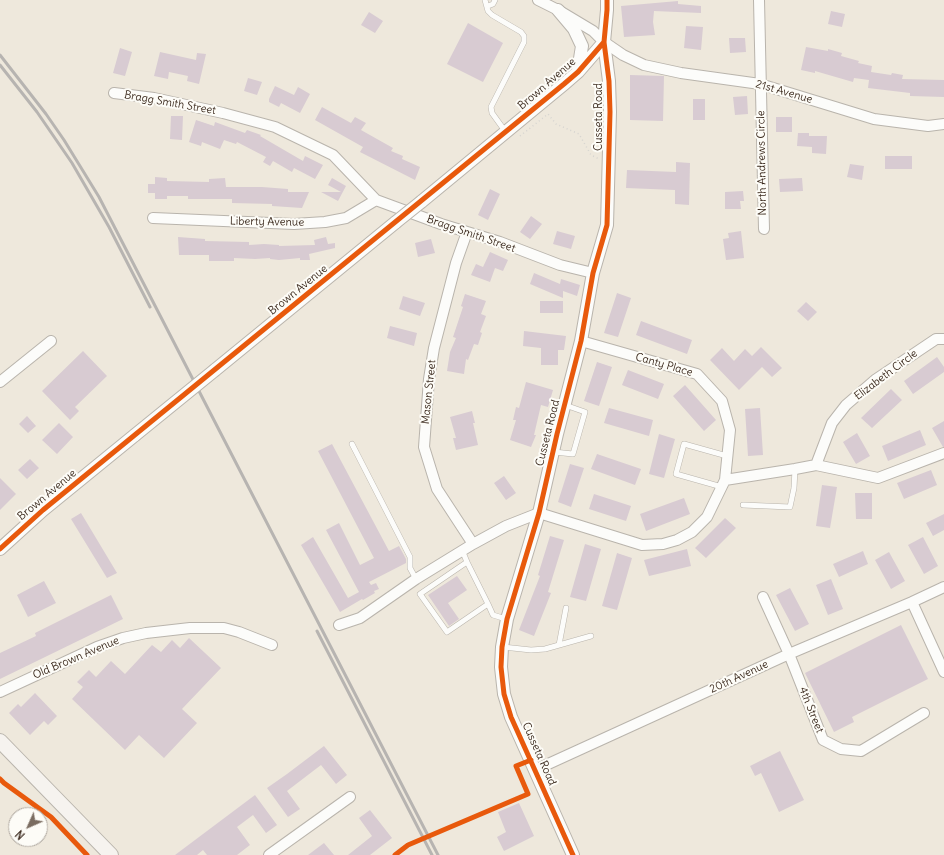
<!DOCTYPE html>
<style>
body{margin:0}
#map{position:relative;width:944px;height:855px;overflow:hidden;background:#eee8dc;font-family:Delius,sans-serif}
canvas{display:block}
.north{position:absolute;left:8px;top:807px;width:40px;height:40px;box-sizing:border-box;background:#fdfcf7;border:1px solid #afa8a0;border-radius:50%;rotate:225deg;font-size:11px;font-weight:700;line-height:16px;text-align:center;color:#3b2a1e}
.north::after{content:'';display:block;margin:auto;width:14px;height:18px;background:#7a6c60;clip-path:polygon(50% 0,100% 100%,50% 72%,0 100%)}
</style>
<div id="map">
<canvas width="944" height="855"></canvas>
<div class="north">N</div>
</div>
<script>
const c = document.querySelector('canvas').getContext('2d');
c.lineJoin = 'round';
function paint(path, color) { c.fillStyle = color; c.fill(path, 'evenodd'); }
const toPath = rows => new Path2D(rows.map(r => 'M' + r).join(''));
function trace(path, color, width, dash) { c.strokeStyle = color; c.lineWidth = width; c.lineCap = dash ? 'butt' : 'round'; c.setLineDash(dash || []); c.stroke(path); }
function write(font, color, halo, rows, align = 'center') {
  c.font = font + ' Delius,sans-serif'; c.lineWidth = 4; c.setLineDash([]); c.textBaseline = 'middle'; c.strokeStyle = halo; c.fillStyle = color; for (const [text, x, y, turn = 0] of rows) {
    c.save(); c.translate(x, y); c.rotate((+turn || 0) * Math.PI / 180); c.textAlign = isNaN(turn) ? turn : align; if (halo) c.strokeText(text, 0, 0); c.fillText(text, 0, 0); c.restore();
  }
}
paint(toPath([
 [678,1,678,4,701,6,701,13,654,11,653,22,655,35,624,37,621,6],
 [831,11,845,14,842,27,828,24],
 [369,12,383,21,375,33,361,25],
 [468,23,503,43,483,82,447,64],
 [686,26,703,27,701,50,684,48],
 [729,38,745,38,746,52,730,53],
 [806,47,828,51,828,49,842,53,841,56,859,61,858,63,872,66,871,72,891,75,892,73,903,75,902,79,944,80,944,97,910,96,910,93,868,88,869,80,854,78,853,82,815,71,815,73,801,70],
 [120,48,132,52,125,76,113,73],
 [160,52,196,60,197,53,206,54,199,84,187,81,188,76,169,72,168,79,154,76],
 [630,75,664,76,663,121,630,120],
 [248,78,262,82,257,95,244,91],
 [275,86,294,95,298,87,310,94,300,113,281,103,279,107,269,102,269,99],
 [747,96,748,114,735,115,733,97],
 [693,99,705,99,705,120,693,120],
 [322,107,351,123,355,117,366,123,361,130,393,148,391,151,403,156,402,159,420,167,415,180,360,152,363,147,315,120],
 [171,116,183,116,182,140,170,139],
 [776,117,792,117,792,132,776,132],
 [196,120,214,126,215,122,245,133,247,130,261,135,260,136,303,161,305,156,323,165,315,179,294,168,292,172,273,161,270,166,263,162,266,157,237,142,236,144,224,140,220,149,202,142,201,146,189,142],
 [798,133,809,133,809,136,827,136,826,154,812,153,812,147,797,146],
 [885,156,912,156,912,169,885,169],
 [676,162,690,163,689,205,675,204,675,190,626,188,627,170,676,172],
 [850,164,864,166,862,180,847,177],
 [155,177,167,178,167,181,209,182,209,179,225,178,226,187,262,187,288,189,288,192,309,192,302,208,272,206,272,204,232,203,232,199,188,199,188,196,167,196,167,199,155,199,155,193,148,193,148,184,155,184],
 [332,178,346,186,338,201,321,192,341,192,328,185],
 [802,178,803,191,780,192,779,179],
 [490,189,500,194,488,220,478,215],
 [743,191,744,201,740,201,741,209,725,209,725,192],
 [531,216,542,224,530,239,520,232],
 [557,231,575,236,571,249,553,244],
 [741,231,744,258,726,260,723,239,729,238,728,233],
 [178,237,205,239,205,241,249,242,249,245,264,244,279,245,279,246,315,245,314,240,326,237,328,244,335,243,335,248,309,254,310,260,300,260,300,258,279,260,270,259,270,258,255,259,234,258,234,261,209,261,209,255,179,255],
 [431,239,435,253,418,257,415,243],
 [490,252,508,260,503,271,495,268,490,282,471,275,476,264,483,267],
 [534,273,560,284,561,279,580,285,577,296,563,291,563,298,530,284],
 [617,293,631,298,618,337,604,333],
 [465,294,486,301,481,314,486,316,480,332,482,333,478,345,474,344,468,360,466,359,464,374,447,371,450,352,456,338,453,337,463,307,461,306],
 [403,296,425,303,420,316,399,309],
 [540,301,563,301,563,313,540,313],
 [806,302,817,312,808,321,797,311],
 [641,321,692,340,687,354,636,335],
 [390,326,417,333,414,346,387,338],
 [524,331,566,336,564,350,558,350,558,365,541,365,541,348,523,346],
 [761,347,782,368,772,377,762,367,739,390,710,360,722,348,734,361,745,349,752,356],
 [83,351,107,376,75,407,79,411,70,420,42,391],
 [937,357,944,367,944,372,913,394,904,381],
 [597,362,612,367,599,406,584,401],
 [628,370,664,384,658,399,622,385],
 [526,382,553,390,548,407,541,405,534,435,536,435,531,447,510,440,516,420,513,420,516,407,519,408],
 [685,385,716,420,704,431,673,396],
 [891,389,902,400,872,428,861,418],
 [609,408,653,420,649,436,604,423],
 [760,408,763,455,748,456,745,409],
 [472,411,475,423,473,423,478,445,456,450,453,438,456,438,450,417],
 [27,416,36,426,28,433,19,424],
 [944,421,944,447,943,447,932,428],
 [59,423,73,437,57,454,42,440],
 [920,430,926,445,888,461,882,446],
 [857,433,870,456,856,464,843,442],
 [659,434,675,439,664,478,649,474],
 [332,444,389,551,399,546,406,559,406,563,369,582,371,585,376,583,379,589,374,591,375,593,363,600,362,599,340,612,301,545,313,537,348,598,359,592,326,530,339,523,360,565,374,558,318,451],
 [597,454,641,469,635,485,591,469],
 [30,459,39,468,27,479,18,470],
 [570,464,584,468,571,507,558,502],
 [931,470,937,485,904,499,897,483],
 [504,476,516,493,506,500,494,483],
 [0,478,16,494,0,510],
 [822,485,837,487,830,528,816,526],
 [855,493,872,493,872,519,856,519],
 [594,494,631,506,626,521,589,509],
 [684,498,690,514,646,531,640,514],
 [81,513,117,573,107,578,71,519],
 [944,514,944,530,933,536,926,523],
 [725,518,736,528,706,558,695,548],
 [550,536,564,540,548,592,551,593,534,636,519,630,540,576,538,575],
 [923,537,938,566,924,574,908,545],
 [585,544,601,549,586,601,570,597],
 [687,549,691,566,649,576,644,560],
 [863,551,868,564,839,577,833,564],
 [889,552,905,581,891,589,875,560],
 [617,553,632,558,617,610,602,606],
 [457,576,467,590,448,603,459,619,449,626,428,595],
 [831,579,843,609,828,615,816,585],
 [44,581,56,603,28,617,17,595],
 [790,588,809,624,795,631,776,595],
 [111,595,123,619,0,679,0,653,36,636,35,633],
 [901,625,928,679,852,717,854,722,834,732,805,673],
 [189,638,221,668,182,709,197,723,164,758,139,735,125,750,72,699,83,687,77,682,89,670,96,677,111,661,125,674,152,645,161,652,172,640,180,648],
 [35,693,57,716,48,725,44,721,30,735,9,713,18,704,21,707],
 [324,746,347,775,336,784,321,765,287,791,300,809,288,817,267,788,287,774],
 [780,751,804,800,779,812,761,773,755,776,750,766],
 [255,795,277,825,266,833,253,815,237,827,250,845,237,855,207,855,203,850,197,855,175,855],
 [519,803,534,836,504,851,497,837,506,832,498,812],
 [370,810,392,838,370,855,348,855,372,836,359,818],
 [324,843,334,855,308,855]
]), '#d8cbd2');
const service = toPath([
 [485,0,488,11,492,15,521,32,524,36,524,42,491,107,492,113,505,131],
 [488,6,493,4,495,0],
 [352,444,410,557,410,568,416,579],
 [554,452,573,454,585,412,565,405],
 [722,487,676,474,684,444,727,456],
 [743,505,790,507,794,488,795,469],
 [462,550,467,562,420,594,447,632,488,604,493,615,506,619],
 [467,562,488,604],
 [559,645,566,608],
 [503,647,531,650,545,649,591,636]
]);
const minor = toPath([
 [538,0,558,10,593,31,604,42,623,55,644,65,681,73,760,84,874,119,928,126,944,124],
 [759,0,764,229],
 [114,93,154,98,223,113,275,127,333,155,376,200,441,224,500,242,560,265,593,273],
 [153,218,294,224,325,222,346,218,376,200],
 [467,232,456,263,434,348,429,379,424,447,437,489,473,544],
 [0,382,51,341],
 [816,465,832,423,846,405,875,380,936,339,944,339],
 [725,480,795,469,816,465,878,478,944,453],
 [763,597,789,654,823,740,841,749,861,751,924,713],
 [912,602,944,672],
 [339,625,360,618,416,579,473,544,506,526,539,513,642,545,663,544,677,540,692,532,707,517,725,480,730,430,722,401,697,374,581,341],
 [0,692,97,647,123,638,146,633,190,628,224,628,239,632,272,645],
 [535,770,789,654,912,602,944,587],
 [269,855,350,797]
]);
const tertiary = toPath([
 [558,10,574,29,582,46,578,71],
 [421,202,564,84,578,72,604,42],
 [215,370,396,222],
 [0,549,43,510,135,435],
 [573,855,511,717,504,694,501,667,502,647,507,619,539,513,557,434,581,341,593,273,607,225,610,112,609,81,604,42,607,10,607,0]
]);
const secondary = toPath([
 [0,741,111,855]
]);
trace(service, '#b9b4ac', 6);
trace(minor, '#b9b4ac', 12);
trace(tertiary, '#b9b4ac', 14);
trace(secondary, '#b9b4ac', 16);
trace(toPath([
 [520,136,548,114,556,124,579,134,591,155,599,159]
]), '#d6d4d0', 1.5, [1, 3]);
trace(service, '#fcfcfa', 5);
trace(minor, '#fcfcfa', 10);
trace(tertiary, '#fcfcfa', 12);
trace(secondary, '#f6f3ef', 14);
trace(toPath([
 [0,55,46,114,64,140,99,197,438,855],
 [0,65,37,112,72,163,109,227,150,307],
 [317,631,432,855]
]), '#b7b4b1', 3);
const tertiaryBridge = toPath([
 [396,222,421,202],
 [135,435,215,370]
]);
trace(tertiaryBridge, '#b9b4ac', 14, []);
trace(tertiaryBridge, '#fcfcfa', 12);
trace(toPath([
 [0,549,43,510,564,84,578,72,604,42],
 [0,779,4,783,51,817,87,855],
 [395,855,408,845,528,794,516,766,531,760],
 [573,855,511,717,504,694,501,667,502,647,507,619,539,513,557,434,581,341,593,273,607,225,610,112,609,81,604,42,607,10,607,0]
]), '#e8590c', 5);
write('11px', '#3b2a1e', '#fdfcf7', [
 ["Brown Avenue",547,84,-41],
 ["21st Avenue",784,92,16],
 ["Bragg Smith Street",170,103,10],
 ["Cusseta Road",599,117,-90],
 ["North Andrews Circle",762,163,-91],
 ["Liberty Avenue",267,222,1],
 ["Bragg Smith Street",471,234,19],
 ["Brown Avenue",298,290,-39],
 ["Canty Place",664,365,16],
 ["Elizabeth Circle",886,375,-37],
 ["Mason Street",429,392,-84],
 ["Cusseta Road",548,433,-76],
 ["Brown Avenue",47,495,-40],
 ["Old Brown Avenue",76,658,-23],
 ["20th Avenue",739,677,-25],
 ["4th Street",811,710,68],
 ["Cusseta Road",539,754,66]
]);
</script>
